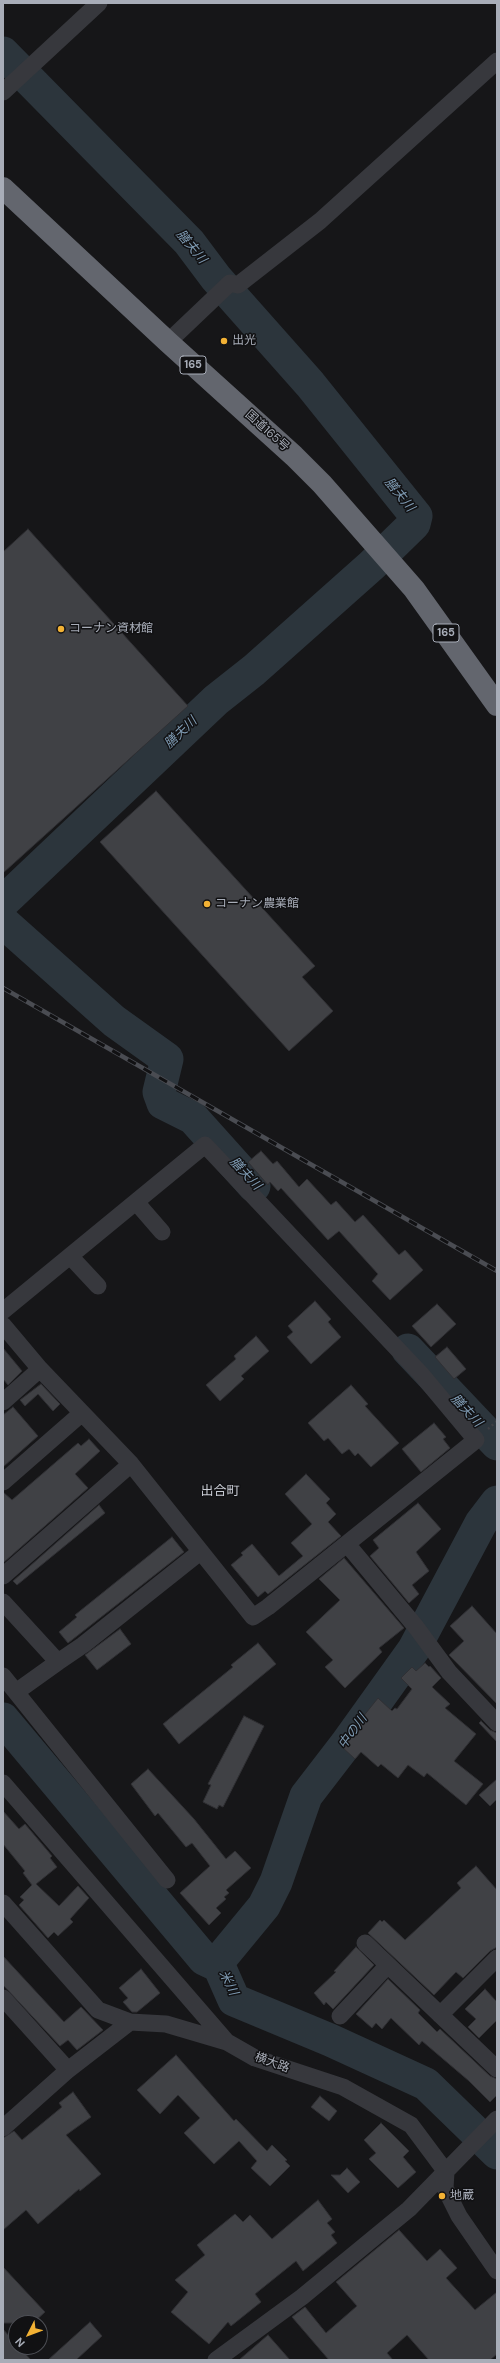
<!DOCTYPE html>
<meta charset="utf-8">
<style>
body{margin:0}
#map{position:relative;width:500px;height:2363px;overflow:hidden;background:#161618;font-family:"DM Sans",sans-serif}
canvas{display:block}
.frame{position:absolute;inset:0;border:4px solid #a8adb8;pointer-events:none}
.north{position:absolute;left:8px;top:2315px;width:40px;height:40px;box-sizing:border-box;background:#111113;border:1px solid #4d4f55;border-radius:50%;rotate:228deg;font-size:11px;font-weight:700;line-height:16px;text-align:center;color:#a8adb8}
.north::after{content:'';display:block;margin:auto;width:14px;height:18px;background:#f2b134;clip-path:polygon(50% 0,100% 100%,50% 72%,0 100%)}
</style>
<div id="map">
<canvas width="500" height="2363"></canvas>
<div class="frame"></div>
<div class="north">N</div>
</div>
<script>
const c = document.querySelector('canvas').getContext('2d');
c.lineJoin = 'round';
const toPath = rows => new Path2D(rows.map(r => 'M' + r).join(''));
function trace(path, color, width, dash) { c.strokeStyle = color; c.lineWidth = width; c.lineCap = dash ? 'butt' : 'round'; c.setLineDash(dash || []); c.stroke(path); }
function paint(path, color) { c.fillStyle = color; c.fill(path, 'evenodd'); }
function write(font, color, halo, rows, align = 'center') {
  c.font = font + ' "DM Sans","Noto Sans JP",sans-serif'; c.lineWidth = 3; c.setLineDash([]); c.textBaseline = 'middle'; c.strokeStyle = halo; c.fillStyle = color; for (const [text, x, y, turn = 0] of rows) {
    c.save(); c.translate(x, y); c.rotate((+turn || 0) * Math.PI / 180); c.textAlign = isNaN(turn) ? turn : align; if (halo) c.strokeText(text, 0, 0); c.fillText(text, 0, 0); c.restore();
  }
}
trace(toPath([
 [3,53,189,242,216,278,310,384,416,516,414,524,372,565,254,670,216,700,3,902],
 [3,922,114,1021,167,1059,159,1092,163,1103,193,1118,254,1186],
 [408,1350,497,1444],
 [3,1719,204,1959,219,1966,234,2000,330,2040,426,2084,497,2153],
 [219,1966,222,1957,264,1906,276,1882,306,1796,346,1744,414,1649,481,1523,497,1502]
]), '#2c353c', 33);
const building = toPath([
 [28,529,188,706,3,873,3,552,28,529],
 [156,791,315,966,302,977,333,1011,289,1051,100,842,156,791],
 [261,1151,273,1164,277,1161,299,1187,307,1179,331,1205,336,1201,355,1222,363,1215,399,1255,405,1250,423,1270,390,1300,372,1281,378,1274,339,1231,328,1240,281,1188,278,1191,270,1182,268,1185,248,1162,261,1151],
 [315,1301,331,1319,328,1322,341,1337,311,1364,287,1337,293,1332,288,1326,315,1301],
 [437,1304,456,1324,431,1347,412,1326,437,1304],
 [256,1336,269,1351,241,1376,244,1379,220,1401,206,1385,236,1359,234,1356,256,1336],
 [447,1347,466,1369,454,1379,435,1357,447,1347],
 [3,1348,22,1371,8,1385,3,1379,3,1348],
 [41,1384,60,1404,53,1411,38,1394,25,1406,20,1400,41,1384],
 [351,1385,368,1404,365,1406,399,1443,371,1467,358,1453,355,1456,349,1449,342,1454,328,1438,324,1441,308,1423,351,1385],
 [13,1407,38,1436,3,1467,3,1415,13,1407],
 [434,1423,446,1437,443,1439,450,1448,421,1472,402,1449,434,1423],
 [89,1439,100,1451,75,1474,88,1488,3,1563,3,1492,12,1500,78,1443,81,1446,89,1439],
 [306,1474,330,1499,326,1503,336,1514,328,1522,341,1536,268,1594,265,1591,258,1597,231,1565,243,1555,241,1553,252,1544,279,1576,303,1556,291,1543,312,1524,285,1494,306,1474],
 [418,1503,441,1529,416,1552,429,1571,412,1585,419,1594,409,1603,370,1556,379,1548,373,1540,418,1503],
 [99,1505,105,1513,17,1585,13,1581,99,1505],
 [172,1537,184,1552,68,1643,59,1632,77,1617,75,1615,172,1537],
 [344,1558,404,1628,379,1648,382,1652,345,1688,325,1667,333,1660,306,1632,340,1600,319,1579,344,1558],
 [472,1606,497,1634,497,1704,449,1655,464,1641,450,1626,472,1606],
 [120,1629,131,1644,97,1670,85,1655,120,1629],
 [258,1643,276,1664,179,1744,163,1724,233,1667,231,1665,258,1643],
 [425,1663,429,1667,430,1666,441,1678,432,1687,450,1704,445,1708,476,1734,454,1761,483,1784,466,1805,427,1773,424,1777,408,1765,398,1778,381,1764,378,1767,361,1752,355,1759,342,1747,353,1736,350,1733,378,1698,392,1711,395,1708,397,1709,412,1689,401,1678,412,1667,416,1671,425,1663],
 [244,1716,264,1726,223,1807,219,1805,217,1809,203,1802,211,1785,208,1784,244,1716],
 [481,1721,490,1730,497,1733,497,1742,479,1723,481,1721],
 [148,1769,194,1819,226,1859,235,1851,251,1868,226,1890,229,1893,224,1897,226,1899,216,1908,221,1913,209,1925,180,1893,210,1866,192,1843,186,1847,158,1813,155,1816,131,1784,148,1769],
 [497,1779,497,1799,490,1806,479,1795,497,1779],
 [3,1811,19,1829,25,1824,52,1856,50,1858,57,1867,36,1884,59,1906,78,1886,89,1898,70,1919,73,1922,58,1936,54,1932,48,1938,19,1905,24,1900,20,1897,32,1885,23,1873,25,1871,3,1844,3,1811],
 [476,1866,497,1890,497,1947,490,1951,463,1978,456,1972,434,1995,368,1933,380,1920,382,1922,384,1920,405,1940,461,1888,457,1883,476,1866],
 [356,1947,374,1965,333,2009,326,2002,324,2005,314,1993,336,1972,334,1971,356,1947],
 [3,1956,64,2022,81,2007,103,2030,77,2050,68,2040,60,2046,3,1985,3,1956],
 [141,1969,160,1993,137,2012,132,2012,123,2002,128,1998,119,1988,141,1969],
 [388,1979,420,2010,418,2013,437,2032,440,2029,490,2076,497,2079,497,2095,490,2102,469,2081,422,2041,419,2045,391,2018,382,2029,376,2023,372,2028,356,2014,388,1979],
 [485,1989,497,2002,497,2020,479,2038,468,2027,476,2019,465,2009,485,1989],
 [176,2055,234,2121,236,2119,267,2151,272,2145,287,2160,285,2161,290,2166,270,2186,251,2168,257,2161,239,2141,214,2164,184,2133,200,2118,178,2095,160,2114,137,2090,176,2055],
 [73,2092,91,2117,66,2135,101,2174,80,2191,79,2189,38,2224,26,2210,3,2230,3,2138,14,2131,22,2140,62,2107,59,2103,73,2092],
 [320,2096,337,2111,329,2121,311,2107,320,2096],
 [381,2123,409,2151,403,2157,416,2172,398,2188,369,2159,376,2153,364,2140,381,2123],
 [347,2168,360,2182,348,2193,331,2175,340,2175,347,2168],
 [318,2200,332,2219,327,2223,335,2232,331,2235,337,2243,303,2271,296,2261,255,2294,261,2302,231,2326,228,2322,209,2344,171,2312,188,2292,175,2280,205,2255,197,2245,235,2214,243,2222,250,2215,272,2239,318,2200],
 [399,2230,427,2261,440,2249,457,2268,446,2278,475,2310,497,2292,497,2354,490,2360,429,2360,407,2335,387,2353,393,2360,329,2360,292,2317,305,2307,326,2333,357,2306,336,2282,399,2230],
 [3,2267,45,2312,33,2323,3,2323,3,2267],
 [90,2322,102,2336,76,2360,48,2360,90,2322],
 [3,2329,16,2344,16,2347,19,2347,31,2360,3,2360,3,2329],
 [268,2335,290,2360,239,2360,268,2335]
]);
paint(building, '#404145');
trace(building, '#303034', 1);
trace(toPath([
 [488,1429,497,1421]
]), '#3d3f44', 2.5, [2, 3]);
trace(toPath([
 [3,92,99,3],
 [168,342,230,283,238,285,320,221,497,61],
 [136,1202,162,1232],
 [70,1256,98,1286],
 [3,1311,205,1145,421,1374,476,1440,268,1607,253,1617,131,1464,40,1369,3,1325],
 [3,1402,40,1369],
 [3,1482,82,1413],
 [347,1544,416,1627,449,1672,497,1723],
 [3,1576,131,1464],
 [3,1602,58,1662,16,1692],
 [58,1662,83,1645,200,1552],
 [3,1676,167,1880],
 [3,1783,227,2042],
 [3,1903,98,2010,130,2022,166,2024,227,2042,255,2058,343,2087,411,2125,446,2172,445,2188,459,2216,497,2271],
 [365,1943,497,2069],
 [3,1998,68,2070],
 [440,2015,497,1958],
 [340,2016,388,1965],
 [3,2128,68,2070,130,2022],
 [216,2360,302,2297,409,2209,497,2119]
]), '#37383d', 17);
trace(toPath([
 [3,188,168,342,294,456,322,484,414,589,497,705]
]), '#63666e', 22);
const rail = toPath([
 [3,988,497,1271]
]);
trace(rail, '#4a4c52', 4.5);
trace(rail, '#111113', 3, [9]);
for (const [x, y, r, color] of [
 [224,341,4,"#f2b134"],
 [61,629,4,"#f2b134"],
 [207,904,4,"#f2b134"],
 [442,2196,4,"#f2b134"]
]) { const dot = new Path2D(); dot.arc(x, y, r, 0, 2 * Math.PI); c.fillStyle = color; c.fill(dot); trace(dot, '#111113', 1.5); }
for (const [x, y, w] of [
 [193,365,26],
 [446,633,26]
]) { const box = new Path2D(); box.roundRect(x - w / 2, y - 9, w, 18, 3); c.fillStyle = '#111113'; c.fill(box); trace(box, '#a8adb8', 1); }
write('bold 11px', '#a8adb8', null, [
 ["165",193,365],
 ["165",446,633]
]);
write('12px', '#a8adb8', '#111113', [
 ["出光",232,341],
 ["コーナン資材館",69,629],
 ["コーナン農業館",215,904],
 ["地蔵",450,2196]
], 'left');
write('12px', '#a8adb8', '#111113', [
 ["国道165号",267,431,42],
 ["横大路",272,2063,20]
]);
write('italic 13px', '#7f9bb3', '#111113', [
 ["膳夫川",191,247,50],
 ["膳夫川",399,495,51],
 ["膳夫川",181,733,-44],
 ["膳夫川",245,1174,47],
 ["膳夫川",466,1411,47],
 ["中の川",353,1732,-54],
 ["米川",228,1983,64]
]);
write('13px', '#c9ccd4', '#111113', [
 ["出合町",220,1492]
]);
</script>
